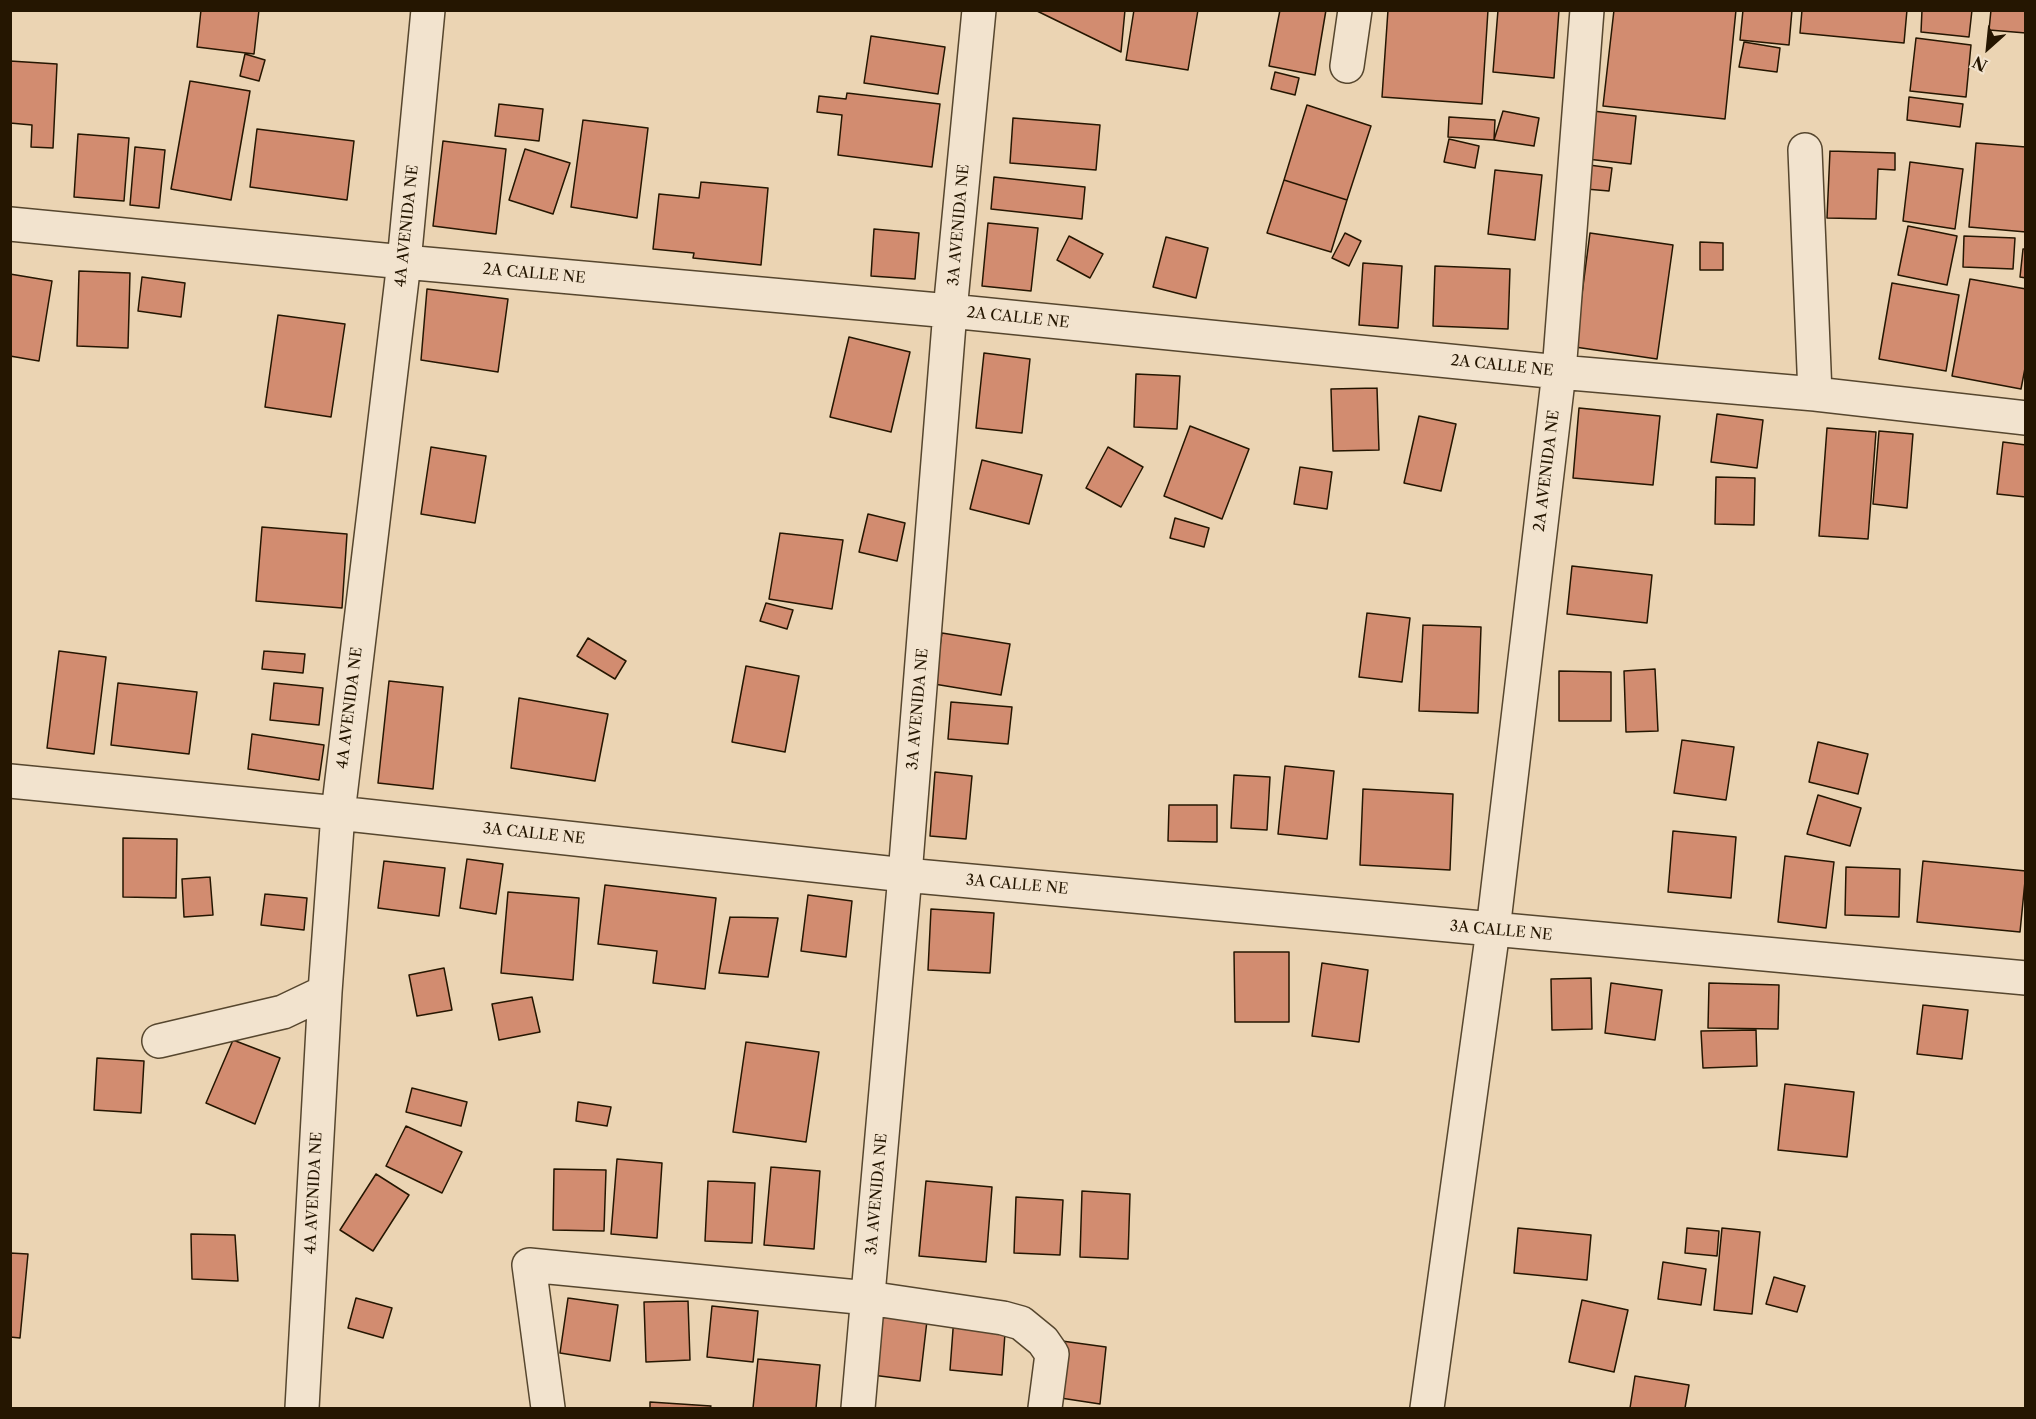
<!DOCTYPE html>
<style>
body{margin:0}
#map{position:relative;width:2036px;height:1419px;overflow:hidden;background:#ebd4b3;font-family:"Libre Caslon Text",serif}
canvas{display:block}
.frame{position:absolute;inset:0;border:12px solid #251601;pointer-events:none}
.north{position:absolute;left:1958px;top:18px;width:60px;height:60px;-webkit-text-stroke:4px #f2e3ce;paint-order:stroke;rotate:207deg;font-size:16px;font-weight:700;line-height:24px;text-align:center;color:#251601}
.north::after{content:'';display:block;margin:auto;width:21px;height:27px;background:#251601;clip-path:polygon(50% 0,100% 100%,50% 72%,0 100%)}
</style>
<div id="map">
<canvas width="2036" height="1419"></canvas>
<div class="frame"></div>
<div class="north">N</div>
</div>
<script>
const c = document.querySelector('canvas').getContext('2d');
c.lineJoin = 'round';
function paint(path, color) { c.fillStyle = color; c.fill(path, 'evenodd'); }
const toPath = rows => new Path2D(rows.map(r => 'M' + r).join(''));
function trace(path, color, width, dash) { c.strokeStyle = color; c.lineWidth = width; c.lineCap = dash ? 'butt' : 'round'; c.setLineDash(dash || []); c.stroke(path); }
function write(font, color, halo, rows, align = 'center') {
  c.font = font + ' "Libre Caslon Text",serif'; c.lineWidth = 5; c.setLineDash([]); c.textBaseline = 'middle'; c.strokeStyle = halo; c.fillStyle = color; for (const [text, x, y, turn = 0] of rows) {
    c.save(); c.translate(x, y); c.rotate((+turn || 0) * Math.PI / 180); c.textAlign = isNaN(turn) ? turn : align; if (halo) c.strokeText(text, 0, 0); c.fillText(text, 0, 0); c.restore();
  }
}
const building = toPath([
 [201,10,259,10,254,54,197,47,201,10],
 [1035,10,1125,10,1121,52,1035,10],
 [1134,10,1198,10,1188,70,1126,60,1134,10],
 [1280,10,1326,10,1315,75,1269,66,1280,10],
 [1388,10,1488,10,1482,104,1382,97,1388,10],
 [1498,10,1559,10,1554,78,1493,72,1498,10],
 [1614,10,1736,10,1725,119,1603,106,1614,10],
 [1743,10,1792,10,1789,45,1740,40,1743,10],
 [1802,10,1907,10,1904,43,1800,33,1802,10],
 [1922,10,1972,10,1969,37,1921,32,1922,10],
 [1991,10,2026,10,2026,33,1989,30,1991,10],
 [871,36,945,47,938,94,864,83,871,36],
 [1916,38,1971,45,1966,97,1910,91,1916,38],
 [1744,42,1780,48,1777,72,1739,67,1744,42],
 [245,54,265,60,259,81,240,76,245,54],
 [10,61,57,64,53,148,31,147,32,125,10,123,10,61],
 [1275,72,1299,78,1295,95,1271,89,1275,72],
 [190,81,250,91,231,200,171,189,190,81],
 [847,93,940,104,932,167,838,155,842,115,817,112,819,96,846,99,847,93],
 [1909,97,1963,104,1960,127,1907,120,1909,97],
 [499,104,543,109,539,141,495,136,499,104],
 [1307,105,1371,126,1347,200,1284,180,1307,105],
 [1503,111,1539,118,1534,146,1494,140,1503,111],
 [1593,111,1636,116,1631,164,1587,159,1593,111],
 [1449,117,1495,120,1494,140,1448,137,1449,117],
 [1013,118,1100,125,1096,170,1010,163,1013,118],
 [583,120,648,128,637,218,571,207,583,120],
 [257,129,354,141,347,200,250,187,257,129],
 [78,134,129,138,124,201,74,197,78,134],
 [1449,139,1479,146,1475,168,1444,162,1449,139],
 [443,141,506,149,496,234,433,226,443,141],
 [1976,143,2026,147,2026,232,1969,227,1976,143],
 [135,147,165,150,159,208,130,205,135,147],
 [525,149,570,163,553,214,509,200,525,149],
 [1830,151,1895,153,1895,170,1878,169,1876,219,1827,218,1830,151],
 [1910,162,1963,169,1955,229,1903,221,1910,162],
 [1589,165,1612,168,1609,191,1586,189,1589,165],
 [1495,170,1542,175,1535,240,1488,234,1495,170],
 [994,177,1085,187,1082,219,991,209,994,177],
 [1284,180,1347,200,1331,252,1267,233,1284,180],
 [701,182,768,188,761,265,693,258,694,253,653,249,659,194,699,198,701,182],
 [988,223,1038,228,1031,291,982,286,988,223],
 [1908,226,1957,236,1947,285,1898,275,1908,226],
 [874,229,919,233,915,279,871,276,874,229],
 [1345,233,1361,241,1349,266,1332,258,1345,233],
 [1590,233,1673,245,1657,359,1575,347,1590,233],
 [1069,236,1103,254,1090,278,1057,260,1069,236],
 [1964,236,2015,238,2013,269,1963,267,1964,236],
 [1166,237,1208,248,1196,298,1153,287,1166,237],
 [1700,242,1723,243,1723,270,1700,270,1700,242],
 [2023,249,2026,249,2026,278,2020,277,2023,249],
 [1363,263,1402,266,1398,328,1359,325,1363,263],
 [1435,266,1510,269,1508,329,1433,326,1435,266],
 [79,271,130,273,128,348,77,346,79,271],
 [10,274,52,281,39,361,10,356,10,274],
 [142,277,185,283,181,317,138,311,142,277],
 [1970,279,2026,289,2026,363,2021,389,1952,376,1970,279],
 [1892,283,1959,295,1946,371,1879,359,1892,283],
 [427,289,508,299,498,372,421,360,427,289],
 [278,315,345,324,331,417,265,407,278,315],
 [849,337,910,352,891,432,830,417,849,337],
 [984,353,1030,359,1022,433,976,428,984,353],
 [1136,374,1180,376,1177,429,1134,427,1136,374],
 [1377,388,1379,450,1333,451,1331,389,1377,388],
 [1579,408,1660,416,1653,485,1573,478,1579,408],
 [1717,414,1763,420,1757,468,1711,462,1717,414],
 [1419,416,1456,424,1441,491,1404,483,1419,416],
 [1190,426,1249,449,1222,519,1164,496,1190,426],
 [1827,428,1876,432,1868,539,1819,536,1827,428],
 [1879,431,1913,434,1907,508,1873,504,1879,431],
 [2003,442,2026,445,2026,497,1997,494,2003,442],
 [431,447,486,456,475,523,421,514,431,447],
 [1108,447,1143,467,1121,507,1086,488,1108,447],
 [982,460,1042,475,1029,524,970,509,982,460],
 [1300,467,1332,472,1327,509,1294,504,1300,467],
 [1716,477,1755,478,1754,525,1715,524,1716,477],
 [868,514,905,523,897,561,859,552,868,514],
 [1175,518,1209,528,1204,547,1170,538,1175,518],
 [262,527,347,534,342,608,256,601,262,527],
 [780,533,843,540,832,609,769,599,780,533],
 [1572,566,1652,575,1647,623,1567,614,1572,566],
 [766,603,793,610,787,629,760,621,766,603],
 [1367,613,1410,618,1402,682,1359,677,1367,613],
 [1423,625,1481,627,1478,713,1419,711,1423,625],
 [942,633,1010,644,1001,695,934,684,942,633],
 [588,638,626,661,615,679,577,656,588,638],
 [59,651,106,657,94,754,47,748,59,651],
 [264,651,305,654,303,673,262,669,264,651],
 [746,666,799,676,785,752,732,742,746,666],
 [1655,669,1658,731,1626,732,1624,671,1655,669],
 [1559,671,1611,672,1611,721,1559,721,1559,671],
 [389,681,443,687,433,789,378,783,389,681],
 [118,683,197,692,189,754,111,745,118,683],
 [274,683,323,688,319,725,270,720,274,683],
 [519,698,608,714,595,781,511,768,519,698],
 [951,702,1012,707,1008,744,948,739,951,702],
 [252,734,324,745,319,780,248,769,252,734],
 [1682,740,1734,747,1726,800,1674,793,1682,740],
 [1818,742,1868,754,1858,794,1809,782,1818,742],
 [1285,766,1334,771,1327,839,1278,834,1285,766],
 [935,772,972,776,966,839,930,836,935,772],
 [1234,775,1270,777,1267,830,1231,828,1234,775],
 [1363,789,1453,794,1450,870,1360,865,1363,789],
 [1818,795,1861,808,1850,846,1807,834,1818,795],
 [1169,805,1217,805,1217,842,1168,841,1169,805],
 [1673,831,1736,837,1731,898,1668,892,1673,831],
 [123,838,177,839,176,898,123,897,123,838],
 [1785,856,1834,862,1826,928,1778,922,1785,856],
 [467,859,503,864,496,914,460,908,467,859],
 [384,861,445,868,439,916,378,908,384,861],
 [1923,861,2026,871,2020,932,1917,922,1923,861],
 [1846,867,1900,869,1899,917,1845,915,1846,867],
 [210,877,213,915,184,917,182,879,210,877],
 [605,885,716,898,705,989,653,983,657,951,598,944,605,885],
 [508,892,579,898,573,980,501,973,508,892],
 [265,894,307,898,304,930,261,925,265,894],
 [808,895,852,901,846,957,801,951,808,895],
 [931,909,994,913,990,973,928,970,931,909],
 [730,917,778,918,768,977,719,973,730,917],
 [1234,952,1289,952,1289,1022,1235,1022,1234,952],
 [1322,963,1368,970,1359,1042,1312,1036,1322,963],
 [444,968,452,1010,417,1016,409,975,444,968],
 [1591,978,1592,1029,1552,1030,1551,979,1591,978],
 [1611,983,1662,990,1655,1040,1605,1033,1611,983],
 [1709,983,1779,985,1778,1029,1708,1028,1709,983],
 [532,997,540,1032,499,1040,492,1004,532,997],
 [1923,1005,1968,1010,1962,1059,1917,1054,1923,1005],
 [1756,1030,1757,1066,1703,1068,1701,1031,1756,1030],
 [233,1040,280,1058,255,1124,206,1103,233,1040],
 [746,1042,819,1052,806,1142,733,1132,746,1042],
 [97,1058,144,1061,141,1113,94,1110,97,1058],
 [1785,1084,1854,1092,1847,1157,1778,1150,1785,1084],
 [412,1088,467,1102,461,1126,406,1112,412,1088],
 [578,1102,611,1107,607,1126,576,1121,578,1102],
 [406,1126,462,1152,442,1193,386,1166,406,1126],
 [617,1159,662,1163,657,1238,611,1234,617,1159],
 [771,1167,820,1171,814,1249,764,1245,771,1167],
 [554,1169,606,1170,604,1231,553,1230,554,1169],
 [376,1174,409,1195,373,1251,340,1230,376,1174],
 [708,1181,755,1183,752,1243,705,1241,708,1181],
 [926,1181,992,1187,986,1262,919,1256,926,1181],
 [1082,1191,1130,1194,1128,1259,1080,1257,1082,1191],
 [1016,1197,1063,1200,1060,1255,1014,1253,1016,1197],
 [1518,1228,1591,1235,1587,1280,1514,1273,1518,1228],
 [1687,1228,1719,1231,1717,1256,1685,1253,1687,1228],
 [1722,1228,1760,1232,1752,1314,1714,1310,1722,1228],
 [191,1234,235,1235,238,1281,192,1279,191,1234],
 [10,1253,28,1254,20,1338,10,1337,10,1253],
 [1663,1262,1706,1269,1701,1305,1658,1299,1663,1262],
 [1774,1277,1805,1286,1797,1312,1766,1304,1774,1277],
 [356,1298,392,1308,383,1338,348,1328,356,1298],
 [568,1298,618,1305,610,1361,560,1353,568,1298],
 [1582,1300,1628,1310,1614,1372,1569,1362,1582,1300],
 [688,1301,690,1360,646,1362,644,1302,688,1301],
 [872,1305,928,1312,920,1381,864,1374,872,1305],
 [712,1306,758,1311,753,1362,707,1357,712,1306],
 [954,1316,1006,1319,1002,1375,950,1370,954,1316],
 [1062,1341,1106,1347,1100,1404,1054,1397,1062,1341],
 [758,1359,820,1365,816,1408,753,1408,758,1359],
 [1635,1376,1689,1385,1685,1408,1630,1408,1635,1376],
 [650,1402,711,1406,710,1408,650,1408,650,1402]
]);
paint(building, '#d28c70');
trace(building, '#251601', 1.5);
const minor = toPath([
 [1347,66,1355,10],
 [1805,150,1815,394],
 [10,224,404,262,950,311,1559,372,1815,394,2026,418],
 [10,781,338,813,905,875,2026,978],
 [159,1041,283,1012,325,992],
 [302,1408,325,992,338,813,404,262,428,10],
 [548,1408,529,1265,868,1298,1003,1318,1021,1323,1043,1341,1052,1354,1045,1408],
 [858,1408,905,875,950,311,979,10],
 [1427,1408,1493,930,1559,372,1587,10]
]);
trace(minor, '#56462e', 36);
trace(minor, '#f2e3ce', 33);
write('15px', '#251601', '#f2e3ce', [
 ["3A AVENIDA NE",959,225,-85],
 ["4A AVENIDA NE",407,226,-84],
 ["2A CALLE NE",534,274,5],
 ["2A CALLE NE",1018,318,6],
 ["2A CALLE NE",1502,366,6],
 ["2A AVENIDA NE",1547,471,-83],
 ["4A AVENIDA NE",350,708,-83],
 ["3A AVENIDA NE",918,709,-85],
 ["3A CALLE NE",534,834,6],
 ["3A CALLE NE",1017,885,5],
 ["3A CALLE NE",1501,931,5],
 ["4A AVENIDA NE",314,1193,-87],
 ["3A AVENIDA NE",877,1194,-85]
]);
</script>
